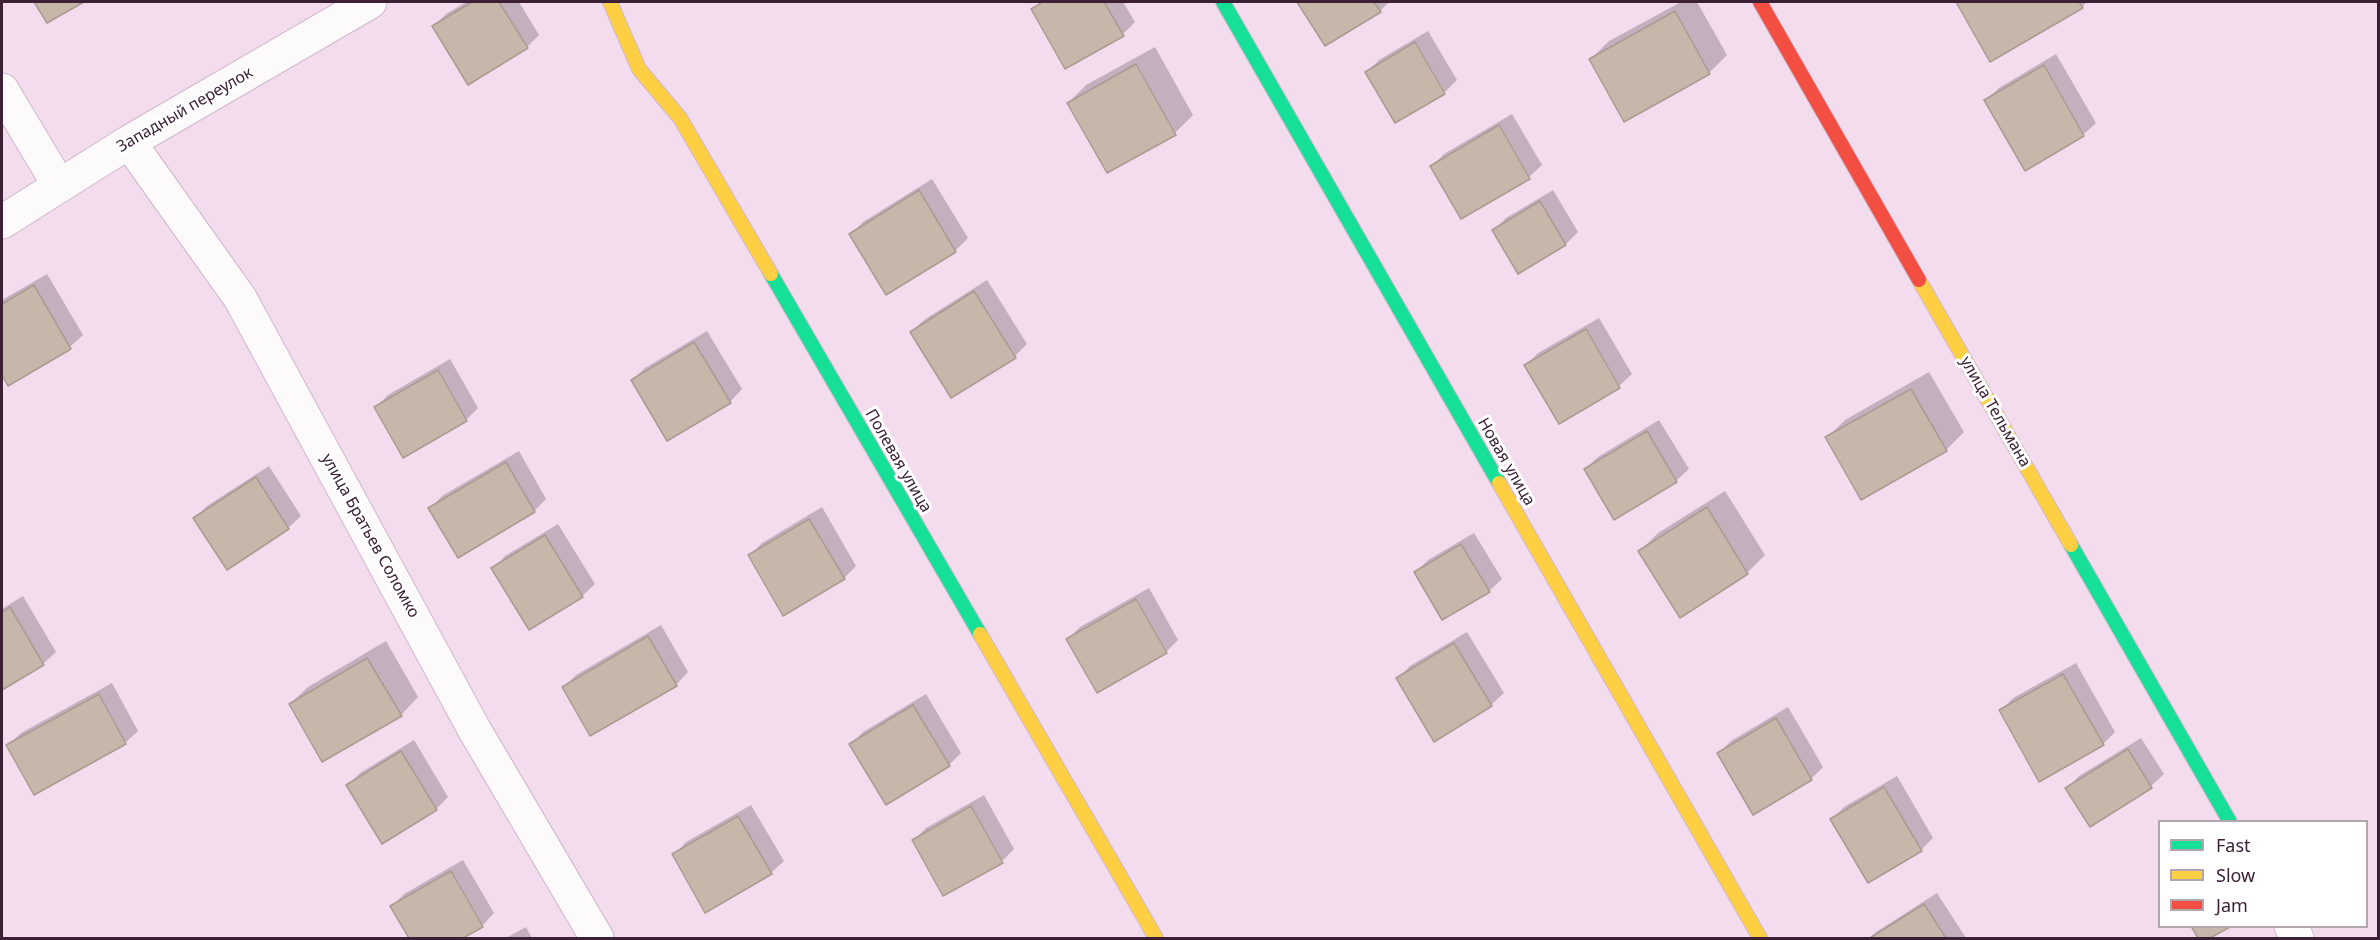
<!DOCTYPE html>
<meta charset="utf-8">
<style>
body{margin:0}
#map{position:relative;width:2380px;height:940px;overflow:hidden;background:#f3dcee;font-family:"Noto Sans",sans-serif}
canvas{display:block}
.frame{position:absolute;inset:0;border:3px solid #3c2136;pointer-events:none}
.legend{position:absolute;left:2158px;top:820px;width:210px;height:108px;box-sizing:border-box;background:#fff;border:2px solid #b1a6af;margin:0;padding:8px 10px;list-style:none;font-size:18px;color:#3c2136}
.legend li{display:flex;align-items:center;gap:12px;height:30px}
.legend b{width:30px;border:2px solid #b1a6af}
</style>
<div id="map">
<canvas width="2380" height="940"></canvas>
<div class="frame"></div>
<ul class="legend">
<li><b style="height:8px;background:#16e098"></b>Fast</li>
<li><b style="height:8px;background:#ffcf43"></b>Slow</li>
<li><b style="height:8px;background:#f24e42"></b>Jam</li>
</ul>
</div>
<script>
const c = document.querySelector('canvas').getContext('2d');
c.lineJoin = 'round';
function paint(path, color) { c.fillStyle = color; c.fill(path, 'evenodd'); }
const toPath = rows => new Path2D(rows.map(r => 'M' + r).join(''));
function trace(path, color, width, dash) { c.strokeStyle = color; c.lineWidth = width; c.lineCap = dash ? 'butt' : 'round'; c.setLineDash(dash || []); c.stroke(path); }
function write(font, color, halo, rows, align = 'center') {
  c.font = font + ' "Noto Sans",sans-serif'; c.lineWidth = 6; c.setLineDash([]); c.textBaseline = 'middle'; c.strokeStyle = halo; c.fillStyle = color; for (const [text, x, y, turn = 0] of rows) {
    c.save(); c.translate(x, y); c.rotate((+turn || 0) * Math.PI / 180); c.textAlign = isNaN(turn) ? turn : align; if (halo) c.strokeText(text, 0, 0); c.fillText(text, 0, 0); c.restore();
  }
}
paint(toPath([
 [36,2,81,2,48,21],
 [466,2,519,2,539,35,527,47,434,26,446,14],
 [1040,2,1123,2,1135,22,1123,34,1033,9],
 [1299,2,1389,2,1380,11,1325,44],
 [1681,2,1697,2,1727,55,1709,73,1591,59,1609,41],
 [1958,2,2087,2,2082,7,1991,60],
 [1428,31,1457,80,1444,93,1396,121,1367,72,1379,60],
 [1155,47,1193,115,1175,133,1107,171,1068,103,1086,85],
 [2056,54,2096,123,2083,135,1986,100,1999,88],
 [1512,114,1542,165,1529,177,1461,217,1432,166,1444,154],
 [932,179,968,238,956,250,887,293,851,234,863,222],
 [1553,190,1578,232,1566,244,1519,272,1494,230,1506,218],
 [47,274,83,335,70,347,8,384,2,372,2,300],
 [987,280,1027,344,1015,356,911,332,924,320],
 [1599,318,1632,374,1619,386,1559,422,1526,365,1538,353],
 [707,331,742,389,730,402,632,380,645,368],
 [450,359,478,408,466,420,376,407,388,395],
 [1929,372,1964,432,1946,450,1827,438,1845,420],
 [1659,420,1689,469,1676,481,1585,469,1598,457],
 [519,451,546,499,534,511,430,509,442,496],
 [269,466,301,516,288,528,195,518,207,506],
 [1725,491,1765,555,1747,573,1680,616,1640,551,1658,533],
 [822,507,856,566,844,578,750,555,762,543],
 [558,524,595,584,582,596,530,628,493,569,505,556],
 [1474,533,1502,579,1489,591,1416,572,1428,560],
 [1149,588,1178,640,1166,652,1068,639,1080,627],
 [23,596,56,652,43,664,2,689,2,609],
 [661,625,688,672,676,685,564,687,576,675],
 [1467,632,1504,693,1491,705,1398,678,1410,666],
 [386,641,418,697,401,715,290,704,308,687],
 [2076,663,2115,732,2103,744,2000,711,2013,698],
 [112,683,138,731,125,743,8,745,21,733],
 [926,694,961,753,949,765,851,744,863,732],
 [1788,707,1823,767,1811,779,1719,753,1731,741],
 [2141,738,2164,774,2151,786,2090,825,2067,788,2079,776],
 [414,740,448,797,436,809,348,785,360,773],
 [1897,776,1933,838,1921,850,1832,819,1844,807],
 [984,795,1014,849,1002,861,914,840,926,828],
 [751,805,784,861,771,873,674,855,686,842],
 [463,860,494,913,482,926,460,938,411,938,392,906,404,894],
 [1937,893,1966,938,1869,938,1876,932],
 [526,927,532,938,506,938]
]), '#0003');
const building = toPath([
 [34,2,84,2,47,23,34,2],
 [472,2,499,2,528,48,468,85,432,26,472,2],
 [1043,2,1104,2,1124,36,1065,69,1031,9,1043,2],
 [1297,2,1374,2,1381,12,1325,46,1297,2],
 [1956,2,2079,2,2083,8,1990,62,1956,2],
 [1675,11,1710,74,1624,122,1589,59,1675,11],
 [1415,42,1445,94,1395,123,1365,72,1415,42],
 [1136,64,1176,135,1107,173,1067,103,1136,64],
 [2044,65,2084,136,2025,171,1984,100,2044,65],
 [1499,125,1530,179,1461,219,1430,166,1499,125],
 [919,190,956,252,886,295,849,234,919,190],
 [1540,201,1566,245,1518,274,1492,230,1540,201],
 [34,285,71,349,8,386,2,375,2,304,34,285],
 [974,291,1016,358,951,398,910,332,974,291],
 [1586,329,1620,388,1559,424,1524,365,1586,329],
 [694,342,731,403,667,441,631,380,694,342],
 [438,370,467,421,403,458,374,407,438,370],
 [1911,389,1947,451,1861,500,1825,437,1911,389],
 [1647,431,1677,482,1614,520,1584,469,1647,431],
 [506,462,535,512,458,558,428,508,506,462],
 [256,477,289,529,227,570,193,518,256,477],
 [1707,507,1748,574,1680,618,1638,551,1707,507],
 [809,519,845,579,783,616,748,555,809,519],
 [545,535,583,597,529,630,491,568,545,535],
 [1461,544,1490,592,1442,620,1414,572,1461,544],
 [1136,599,1167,653,1097,693,1066,639,1136,599],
 [10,607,44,665,2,690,2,613,10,607],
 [648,636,677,686,590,736,562,687,648,636],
 [1454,643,1492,706,1434,742,1396,678,1454,643],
 [367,658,402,716,322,762,289,704,367,658],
 [2063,674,2104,745,2039,782,1999,710,2063,674],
 [99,694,126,744,34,795,6,745,99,694],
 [913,705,950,766,886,805,849,744,913,705],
 [1776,718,1812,780,1753,815,1717,753,1776,718],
 [2128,749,2152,788,2090,827,2065,788,2128,749],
 [401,751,437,810,382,844,346,785,401,751],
 [1884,787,1922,851,1868,883,1830,819,1884,787],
 [971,806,1003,863,943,896,912,840,971,806],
 [738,816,772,874,705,913,672,854,738,816],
 [451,871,483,927,463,938,409,938,390,906,451,871],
 [1924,904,1946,938,1870,938,1924,904],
 [2191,926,2232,926,2210,938,2198,938,2191,926]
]);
paint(building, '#c7b7aa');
trace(building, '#aa9b92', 1.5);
const street = toPath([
 [2,90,59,185],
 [129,142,240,298,474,729,597,938],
 [2,222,129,142,370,2],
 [2291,926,2297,938]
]);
const fast = toPath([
 [1223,2,1499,483],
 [771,274,980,634],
 [2071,545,2230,822]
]);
const slow = toPath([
 [610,2,639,69,680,118,771,274],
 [1919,280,2071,545],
 [1499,483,1760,938],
 [980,634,1156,938]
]);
const jam = toPath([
 [1760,2,1919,280]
]);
trace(street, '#cfb8ca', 35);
trace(fast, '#cfb8ca', 16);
trace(slow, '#cfb8ca', 16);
trace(jam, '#cfb8ca', 16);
trace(street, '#fdfafc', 33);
trace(fast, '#16e098', 14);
trace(slow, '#ffcf43', 14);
trace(jam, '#f24e42', 14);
write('16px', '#3c2136', '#fff', [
 ["Западный переулок",185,110,-30],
 ["улица Тельмана",1995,412,60],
 ["Полевая улица",898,461,60],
 ["Новая улица",1506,462,60],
 ["улица Братьев Соломко",370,536,61]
]);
</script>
